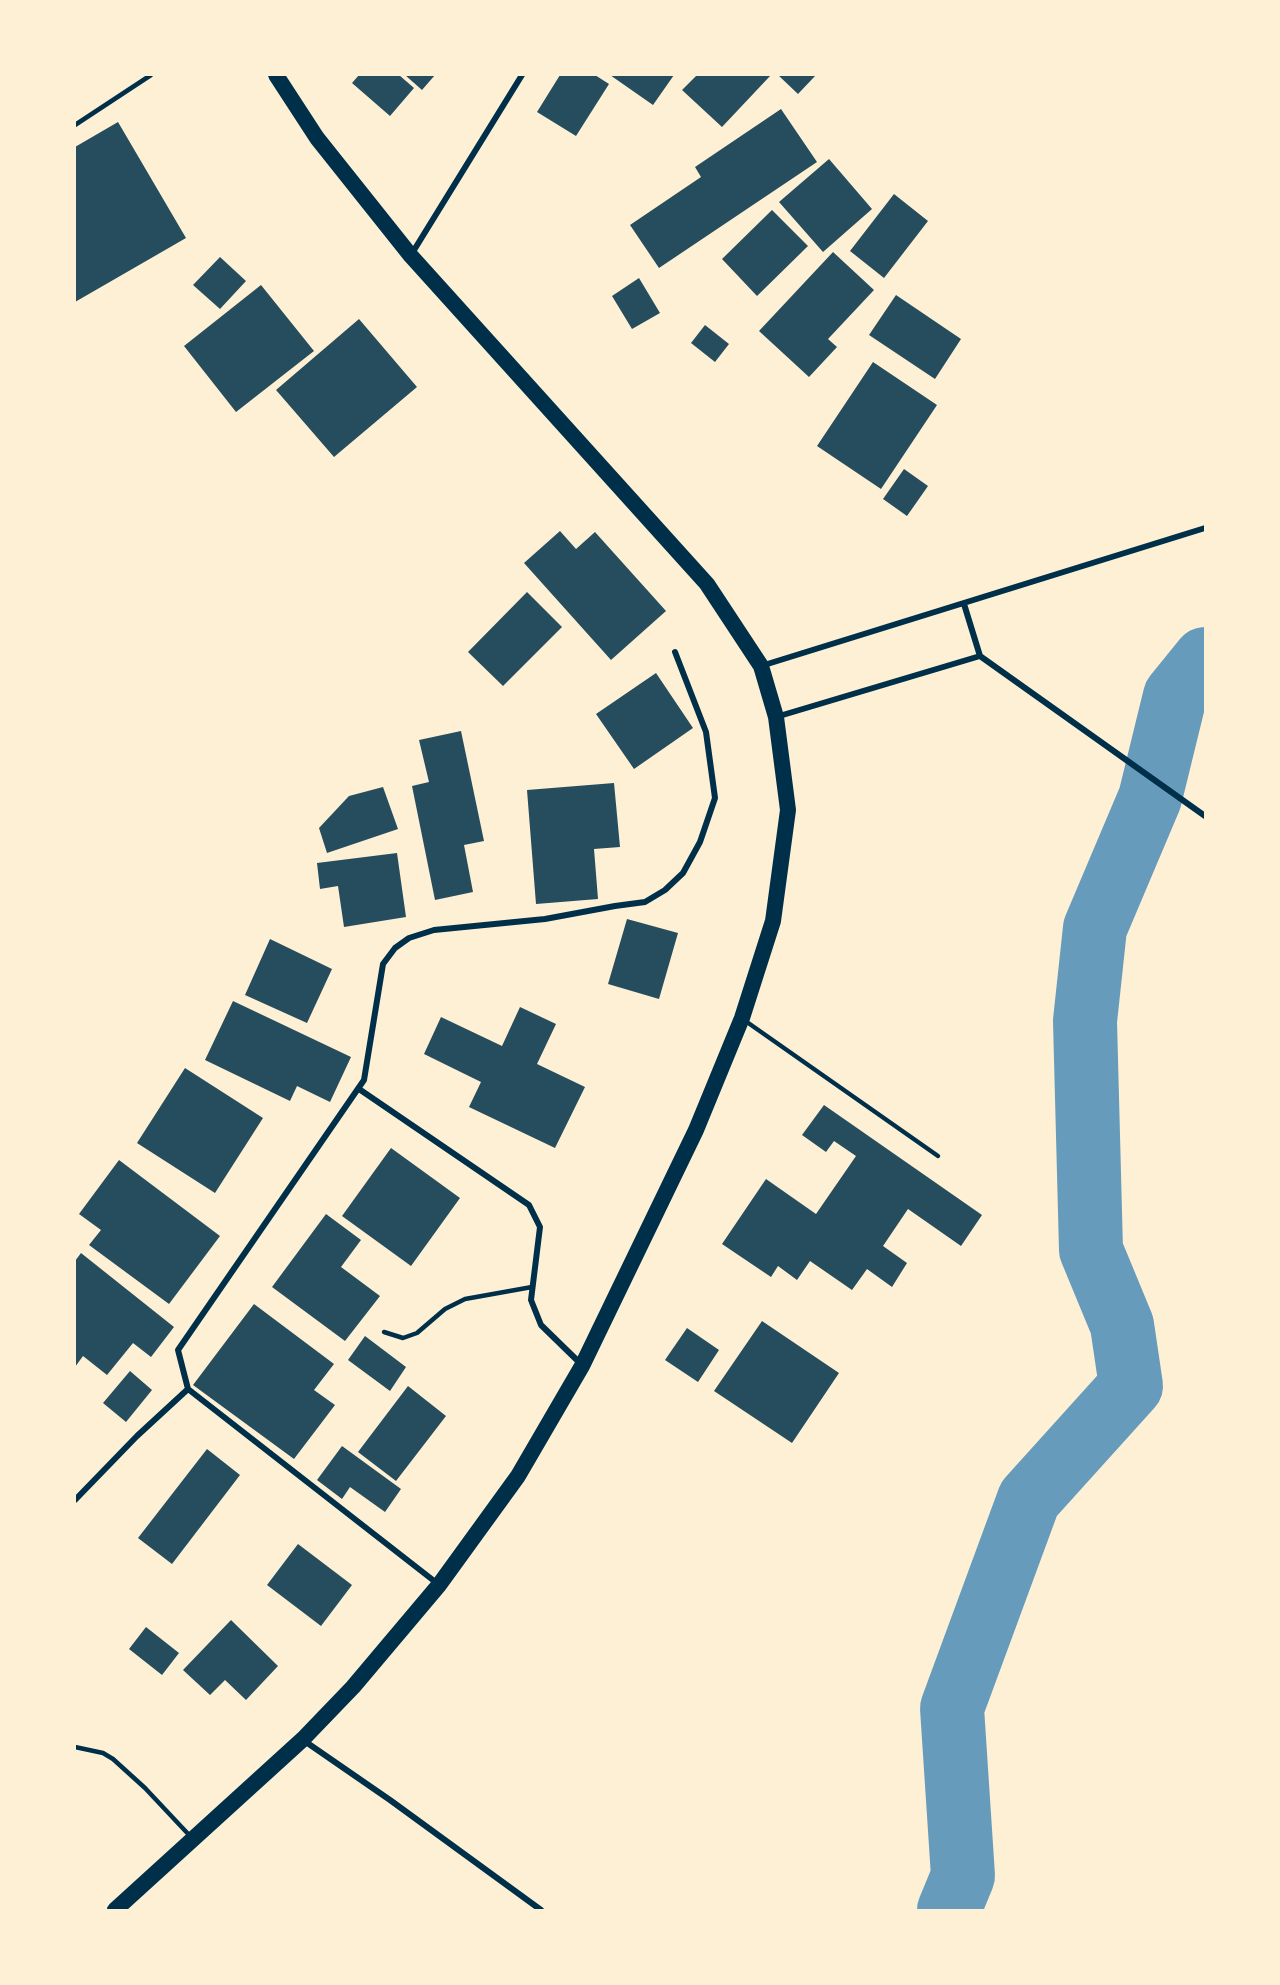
<!DOCTYPE html>
<style>
body{margin:0}
#map{position:relative;width:1280px;height:1985px;overflow:hidden;background:#fdf0d5;font-family:"Crimson Pro",serif}
canvas{display:block}
.frame{position:absolute;inset:0;border:76px solid #fdf0d5;pointer-events:none}
</style>
<div id="map">
<canvas width="1280" height="1985"></canvas>
<div class="frame"></div>
</div>
<script>
const c = document.querySelector('canvas').getContext('2d');
c.lineJoin = 'round';
const toPath = rows => new Path2D(rows.map(r => 'M' + r).join(''));
function trace(path, color, width, dash) { c.strokeStyle = color; c.lineWidth = width; c.lineCap = dash ? 'butt' : 'round'; c.setLineDash(dash || []); c.stroke(path); }
function paint(path, color) { c.fillStyle = color; c.fill(path, 'evenodd'); }
trace(toPath([
 [949,1910,963,1876,952,1708,1029,1499,1131,1386,1122,1325,1091,1250,1085,1021,1095,928,1150,798,1175,696,1205,659]
]), '#669bbc', 64);
paint(toPath([
 [359,75,399,75,414,88,390,116,352,83],
 [405,75,435,75,422,90],
 [560,75,595,75,609,84,576,136,537,112],
 [610,75,674,75,653,105],
 [697,75,771,75,722,127,682,90],
 [778,75,816,75,798,94],
 [781,109,817,162,659,268,630,225,701,177,695,167],
 [118,122,186,238,75,302,75,147],
 [829,159,872,209,823,252,779,202],
 [894,194,928,221,884,278,850,251],
 [772,210,808,246,757,296,722,259],
 [833,252,874,290,828,339,837,347,809,377,759,331],
 [220,257,246,281,220,309,193,285],
 [639,278,660,313,632,329,612,296],
 [261,285,314,351,236,412,184,346],
 [896,295,961,339,935,379,869,335],
 [359,319,417,387,334,457,276,390],
 [705,325,729,344,715,362,691,343],
 [873,362,937,405,881,489,817,446],
 [904,469,928,486,907,516,883,499],
 [560,531,576,549,595,532,666,611,611,660,524,563],
 [527,592,562,627,503,686,468,652],
 [656,673,693,728,634,769,596,714],
 [461,731,484,841,464,845,473,892,435,900,412,786,429,782,419,740],
 [614,783,620,847,594,849,598,899,536,904,527,790],
 [383,787,398,829,327,853,319,828,349,796],
 [397,853,406,917,344,927,338,886,320,889,317,863],
 [627,919,678,933,659,999,608,984],
 [270,939,332,969,307,1023,245,995],
 [233,1001,351,1057,330,1102,297,1086,290,1101,205,1060],
 [520,1007,556,1024,537,1064,585,1087,555,1148,469,1107,481,1082,424,1054,441,1017,502,1046],
 [185,1068,263,1118,215,1193,137,1143],
 [824,1105,982,1215,961,1246,908,1209,883,1246,907,1263,892,1287,867,1269,852,1290,810,1261,797,1280,778,1266,771,1277,722,1244,766,1179,816,1214,856,1156,834,1141,826,1152,802,1135],
 [391,1148,460,1198,411,1266,342,1216],
 [119,1160,220,1236,169,1304,89,1245,101,1230,79,1214],
 [326,1214,361,1240,341,1267,380,1296,345,1341,272,1287],
 [81,1253,174,1327,151,1357,133,1343,107,1375,83,1356,75,1367,75,1261],
 [254,1304,334,1364,314,1390,335,1405,294,1459,193,1385],
 [762,1321,839,1373,792,1443,714,1391],
 [687,1328,719,1350,698,1382,665,1360],
 [365,1336,406,1367,390,1391,348,1360],
 [130,1371,152,1390,126,1422,103,1403],
 [408,1386,446,1416,396,1481,358,1452],
 [342,1446,401,1489,385,1512,350,1487,342,1499,317,1480],
 [207,1449,240,1475,172,1564,138,1538],
 [298,1544,352,1585,321,1626,267,1585],
 [231,1620,278,1666,246,1700,225,1680,210,1695,183,1670],
 [146,1627,179,1653,162,1675,129,1649]
]), '#264d5e');
trace(toPath([
 [75,125,151,75],
 [744,1020,938,1156],
 [384,1332,403,1338,417,1333,445,1309,465,1299,532,1287],
 [75,1747,103,1753,113,1759,145,1788,191,1837]
]), '#003049', 4.5);
trace(toPath([
 [411,255,522,75],
 [964,604,980,656],
 [761,666,1205,528],
 [776,717,980,656,1205,816],
 [359,1089,529,1205,540,1227,531,1300,541,1325,582,1365],
 [188,1389,438,1584],
 [75,1500,137,1436,188,1389,178,1350,364,1080,383,964,395,948,409,938,434,930,545,919,615,906,645,902,665,890,683,873,700,842,715,798,706,732,675,652],
 [303,1740,390,1800,541,1910]
]), '#003049', 6);
trace(toPath([
 [115,1910,303,1739,353,1687,439,1585,518,1476,582,1366,696,1130,742,1018,773,921,788,810,776,717,761,666,707,584,411,256,317,138,276,75]
]), '#003049', 16);
</script>
